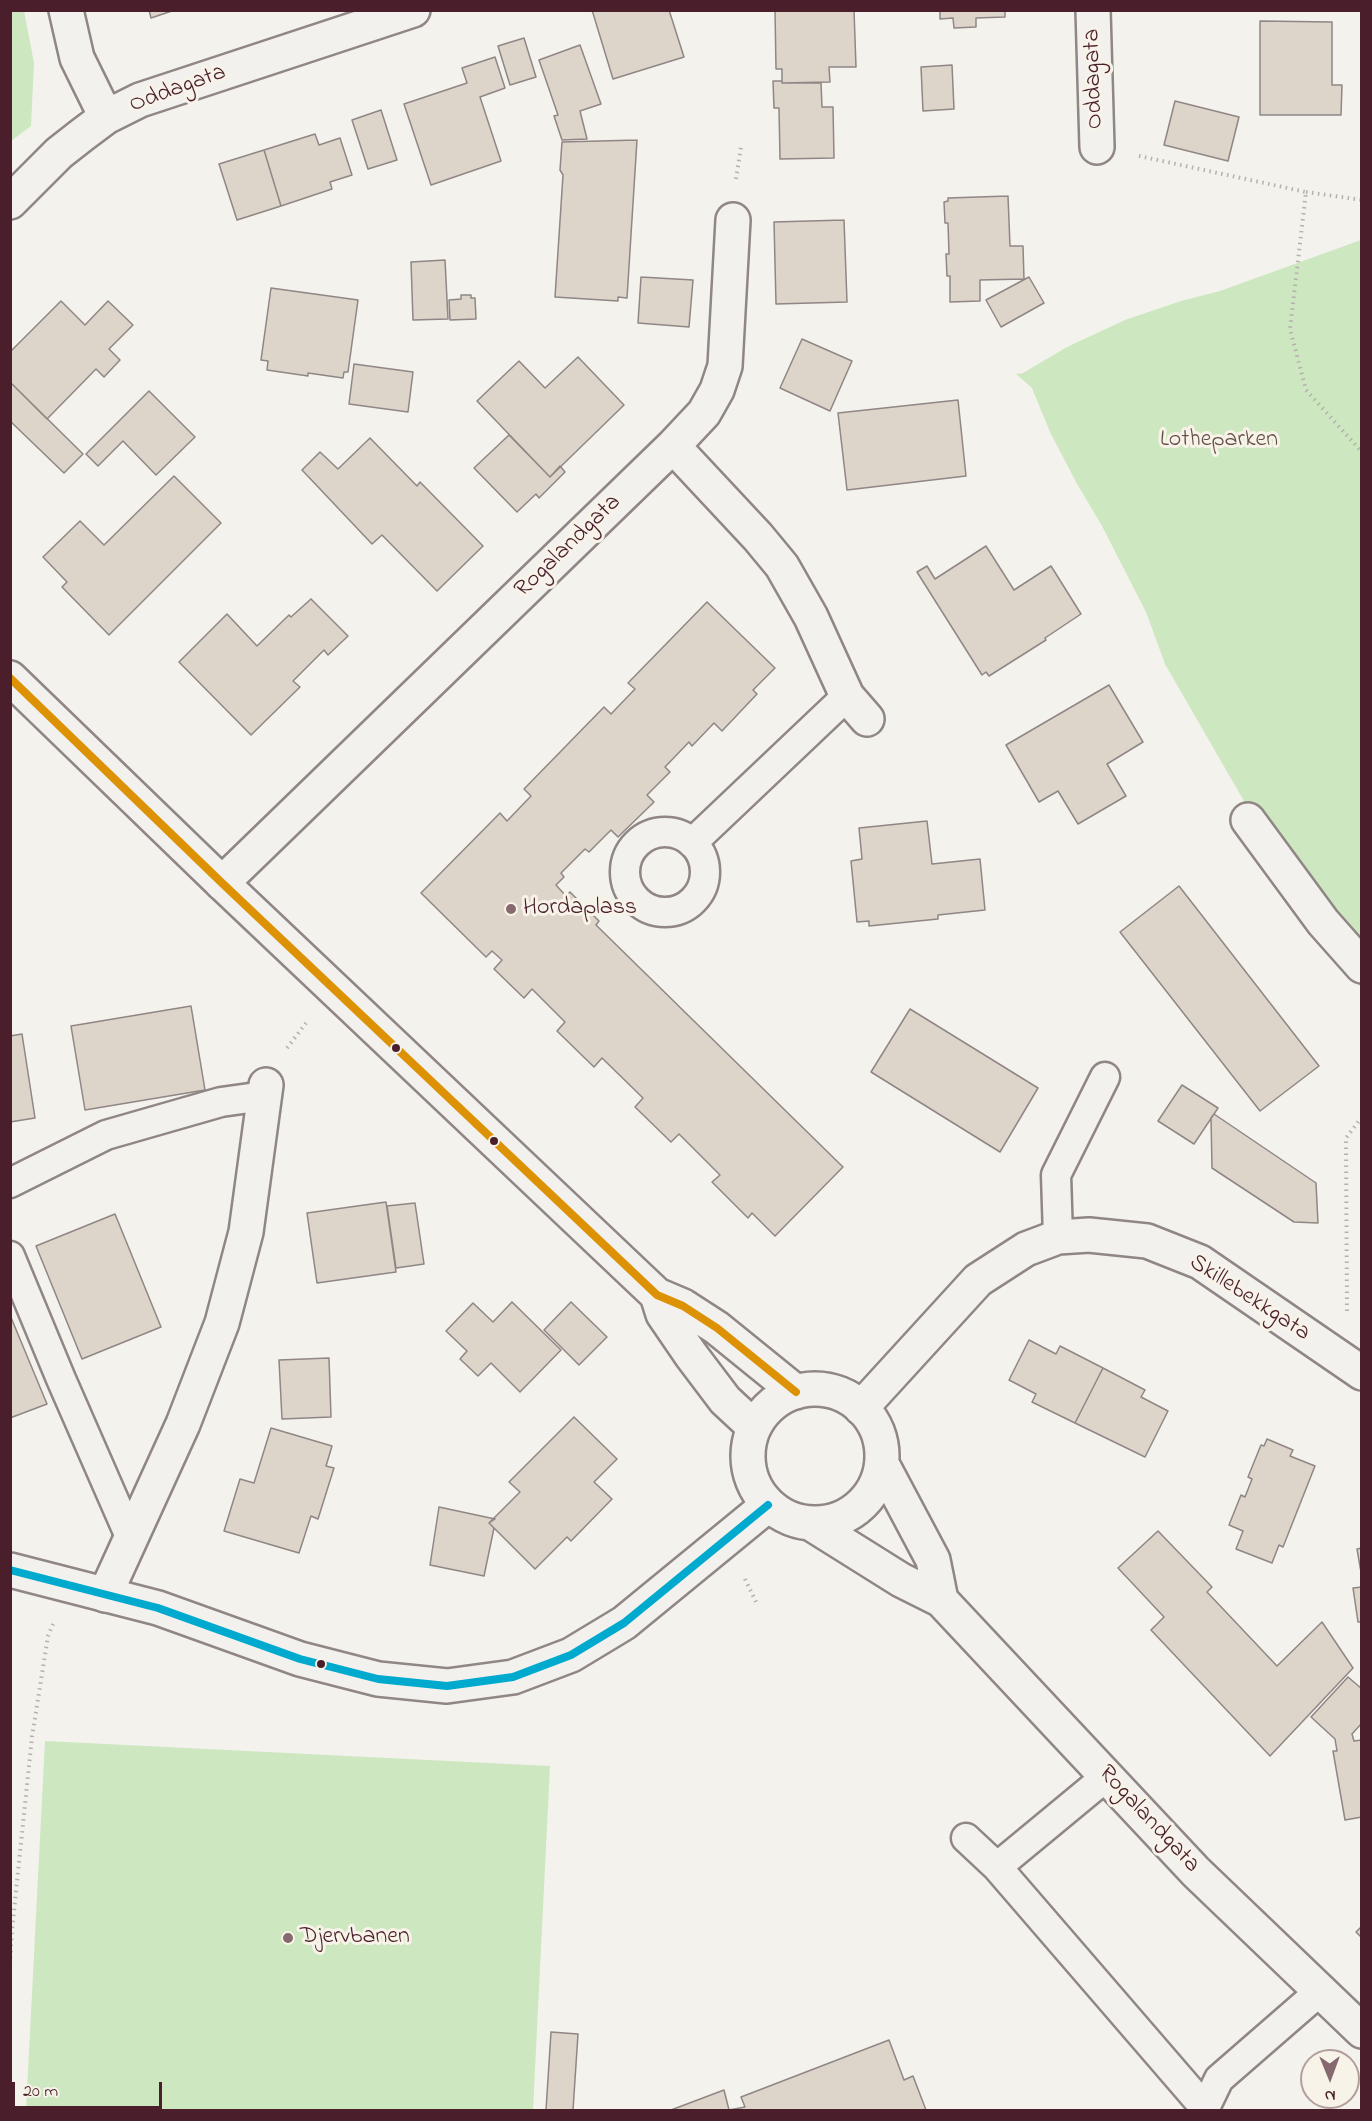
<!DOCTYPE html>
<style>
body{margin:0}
#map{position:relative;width:1372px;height:2121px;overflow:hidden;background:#f4f2ec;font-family:"Indie Flower",sans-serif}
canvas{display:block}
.frame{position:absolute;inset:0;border:12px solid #4a1f2b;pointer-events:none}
.north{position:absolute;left:1300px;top:2049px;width:60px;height:60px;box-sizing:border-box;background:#f7f3e8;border:2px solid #b29e9c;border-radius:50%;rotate:179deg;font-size:16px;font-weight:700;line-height:24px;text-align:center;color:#4a1f2b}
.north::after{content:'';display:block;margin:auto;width:21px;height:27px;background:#86696f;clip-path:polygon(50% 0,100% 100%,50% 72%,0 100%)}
.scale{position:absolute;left:12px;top:2082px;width:150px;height:27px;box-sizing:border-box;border:3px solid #4a1f2b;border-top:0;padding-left:8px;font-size:18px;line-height:21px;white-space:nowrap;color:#4a1f2b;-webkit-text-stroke:4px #f7f3e8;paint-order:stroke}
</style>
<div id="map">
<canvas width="1372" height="2121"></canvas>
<div class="frame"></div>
<div class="north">N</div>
<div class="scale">20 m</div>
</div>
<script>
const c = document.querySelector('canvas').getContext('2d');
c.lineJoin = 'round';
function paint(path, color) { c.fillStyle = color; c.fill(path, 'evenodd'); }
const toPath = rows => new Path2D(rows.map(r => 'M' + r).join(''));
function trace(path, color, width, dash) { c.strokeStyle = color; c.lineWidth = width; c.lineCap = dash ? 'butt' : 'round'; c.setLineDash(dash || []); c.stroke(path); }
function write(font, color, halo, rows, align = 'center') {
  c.font = font + ' "Indie Flower",sans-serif'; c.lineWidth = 6; c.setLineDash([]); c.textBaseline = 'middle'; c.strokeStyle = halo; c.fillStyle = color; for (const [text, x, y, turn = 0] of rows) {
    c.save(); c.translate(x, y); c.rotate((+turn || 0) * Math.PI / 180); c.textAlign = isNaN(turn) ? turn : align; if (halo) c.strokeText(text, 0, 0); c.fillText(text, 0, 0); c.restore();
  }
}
paint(toPath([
 [11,10,24,11,34,63,31,126,11,141],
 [1361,240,1361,987,1346,974,1313,931,1252,815,1165,664,1146,612,1102,526,1076,482,1050,432,1032,388,1016,374,1023,373,1067,347,1125,320,1181,301,1220,291],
 [45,1741,550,1766,533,2110,26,2110]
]), '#cde7c1');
const building = toPath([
 [149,10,175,10,151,18,149,10],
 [592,10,669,10,684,57,613,79,592,10],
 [775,10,854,10,856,67,829,67,830,82,782,83,782,69,776,69,775,10],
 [940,10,1005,10,1005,17,976,18,976,27,954,28,953,18,940,19,940,10],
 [1260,21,1332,22,1332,85,1342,85,1341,115,1260,115,1260,21],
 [524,38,536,77,510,85,498,46,524,38],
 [580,45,601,104,580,111,587,139,562,140,554,116,558,115,539,60,580,45],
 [495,57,505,88,480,97,501,161,431,185,404,104,467,83,462,68,495,57],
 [952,65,954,109,923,111,921,67,952,65],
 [773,81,782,81,782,83,821,83,822,107,833,107,834,158,780,159,779,108,774,108,773,81],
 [1175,101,1239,117,1228,161,1164,145,1175,101],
 [381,110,397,160,368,169,352,120,381,110],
 [315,134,319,145,340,138,352,175,330,182,332,189,281,206,264,150,315,134],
 [637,140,627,298,618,297,618,301,555,297,563,175,560,170,562,142,637,140],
 [264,150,281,206,237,220,219,164,264,150],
 [1008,196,1010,246,1023,246,1024,279,980,280,980,301,950,302,950,276,947,276,946,254,949,254,948,223,945,223,944,202,948,201,948,198,1008,196],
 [844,220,847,302,776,304,774,222,844,220],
 [445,260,448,319,413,320,411,262,445,260],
 [641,277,693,280,689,327,638,323,641,277],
 [1029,277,1044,303,1001,327,986,300,1029,277],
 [271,288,358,300,348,372,344,372,343,378,308,373,308,376,267,370,268,361,261,360,271,288],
 [461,295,471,295,471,298,475,298,476,319,450,320,449,300,461,299,461,295],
 [61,301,85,325,108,301,133,325,109,349,120,360,104,377,96,369,47,419,10,382,10,352,61,301],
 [802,339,852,361,830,411,780,388,802,339],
 [578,357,624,405,550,477,477,401,519,361,545,388,578,357],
 [354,364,413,372,408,412,349,404,354,364],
 [10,382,83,454,64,473,10,421,10,382],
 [149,391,195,437,156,475,123,441,98,466,86,454,149,391],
 [958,400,966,476,847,490,838,413,958,400],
 [509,435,550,477,560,466,565,472,539,498,536,494,517,512,474,468,509,435],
 [370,438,417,486,420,482,483,546,437,591,382,535,372,544,302,470,320,452,338,469,370,438],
 [174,476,221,523,109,635,62,587,67,582,43,557,80,521,104,545,174,476],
 [986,546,1014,590,1051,566,1081,614,1045,638,1046,640,989,676,986,672,982,675,917,572,927,566,935,579,986,546],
 [311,599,348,636,328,655,324,650,293,681,300,687,251,735,179,662,227,614,257,646,289,615,291,617,311,599],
 [707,602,775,668,753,690,757,694,722,731,714,723,692,746,689,742,665,767,670,772,647,795,654,802,618,837,611,830,589,852,585,849,561,873,564,877,556,885,566,896,570,892,599,921,596,925,843,1167,775,1236,752,1213,748,1218,712,1182,720,1175,679,1134,671,1142,635,1107,643,1098,602,1058,594,1067,557,1031,565,1022,532,989,524,998,494,969,502,960,492,951,486,957,421,893,500,813,507,821,531,796,524,789,604,707,611,714,635,689,628,683,707,602],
 [1109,685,1143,742,1107,764,1126,796,1078,824,1058,791,1039,802,1006,745,1109,685],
 [927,821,932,864,980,859,985,910,938,915,938,919,869,926,869,921,857,922,851,861,862,859,859,828,927,821],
 [1179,886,1319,1066,1260,1111,1120,932,1179,886],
 [191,1006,205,1090,85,1110,71,1026,191,1006],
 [910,1009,1038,1088,1000,1152,871,1072,910,1009],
 [22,1034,35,1118,10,1122,10,1036,22,1034],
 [1182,1085,1218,1108,1194,1144,1158,1121,1182,1085],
 [1214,1114,1316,1183,1318,1223,1294,1222,1212,1168,1211,1118,1214,1114],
 [386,1202,396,1272,317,1283,307,1213,386,1202],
 [415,1203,424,1264,396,1268,387,1206,415,1203],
 [115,1214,161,1327,82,1359,36,1246,115,1214],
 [512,1302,561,1350,520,1392,491,1363,478,1376,460,1359,467,1351,446,1331,473,1303,493,1322,512,1302],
 [571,1302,607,1337,579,1365,544,1330,571,1302],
 [10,1315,47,1404,10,1418,10,1315],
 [1029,1340,1056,1354,1060,1346,1103,1368,1075,1423,1032,1402,1036,1394,1009,1380,1029,1340],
 [329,1358,331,1417,282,1419,279,1360,329,1358],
 [1103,1368,1145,1390,1141,1397,1168,1411,1145,1457,1075,1423,1103,1368],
 [574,1417,617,1459,594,1482,612,1499,571,1541,567,1537,535,1569,489,1523,520,1492,509,1482,574,1417],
 [271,1428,332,1446,326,1466,334,1468,318,1519,311,1516,299,1553,224,1531,240,1479,254,1483,271,1428],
 [1267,1439,1293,1450,1290,1456,1315,1466,1283,1547,1279,1545,1272,1563,1236,1549,1243,1531,1229,1525,1241,1495,1245,1497,1252,1479,1248,1477,1261,1445,1264,1446,1267,1439],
 [439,1507,495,1519,489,1523,494,1528,484,1576,430,1565,439,1507],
 [1158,1531,1212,1587,1207,1592,1277,1666,1322,1622,1353,1668,1270,1756,1151,1630,1164,1617,1118,1568,1158,1531],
 [1362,1548,1362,1578,1357,1549,1362,1548],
 [1362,1587,1362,1622,1358,1622,1353,1588,1362,1587],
 [1348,1677,1362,1689,1362,1723,1352,1734,1354,1741,1362,1740,1362,1817,1345,1820,1333,1751,1337,1751,1335,1739,1311,1717,1348,1677],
 [1362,1926,1362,1938,1356,1932,1362,1926],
 [551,2032,578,2034,573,2110,546,2110,551,2032],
 [889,2040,904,2080,913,2076,926,2110,729,2110,745,2107,741,2097,889,2040],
 [724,2090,729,2110,671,2110,724,2090]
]);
paint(building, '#ddd4ca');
trace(building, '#8f8685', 1.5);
const service = toPath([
 '625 872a40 40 0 1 1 80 0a40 40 0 1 1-80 0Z',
 [692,843,847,696],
 [10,1183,106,1135,221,1102,264,1096],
 [1058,1237,1056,1175,1105,1077],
 [10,1256,61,1379,131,1539],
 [966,1838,997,1867,1205,2108],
 [997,1867,1107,1776],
 [1204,2110,1219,2079,1319,1992]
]);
const minor = toPath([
 [66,10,77,58,106,117],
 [1093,10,1097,147],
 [10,202,59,153,82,135,106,117,140,100,413,10],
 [673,446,758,537,782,566,811,617,847,696,867,719],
 [1248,820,1323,922,1362,966],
 [222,883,673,446,704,413,717,390,725,366,733,220],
 [861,1408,978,1280,1026,1249,1058,1237,1089,1235,1147,1241,1200,1262,1362,1373],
 [105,1595,183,1424,222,1323,246,1232,266,1085]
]);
const tertiary = toPath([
 [10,678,222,883,657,1295,683,1306,717,1328,796,1392],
 [657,1295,663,1314,691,1355,725,1400,754,1427],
 '748 1456a67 67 0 1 1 134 0a67 67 0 1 1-134 0Z',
 [882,1464,933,1560,941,1600],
 [810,1523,901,1580,941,1600,1196,1872,1362,2031],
 [10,1570,158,1608,300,1659,378,1679,447,1686,513,1677,571,1655,624,1623,768,1505]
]);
trace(service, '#8f8685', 33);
trace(minor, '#8f8685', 38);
trace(tertiary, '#8f8685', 38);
trace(toPath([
 [1139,156,1306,192,1290,329,1306,390,1362,452],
 [736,179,741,147],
 [1306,192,1362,200],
 [287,1048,306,1023],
 [1347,1311,1346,1138,1362,1117],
 [745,1579,757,1604],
 [10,1964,12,1930,32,1737,48,1636,53,1624]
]), '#b6b0ae', 4, [1.5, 4.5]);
trace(service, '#f2f1ed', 28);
trace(minor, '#f2f1ed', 33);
trace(tertiary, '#f2f1ed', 33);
trace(toPath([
 [10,678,222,883,657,1295,683,1306,717,1328,796,1392]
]), '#dd9206', 8);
trace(toPath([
 [10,1570,158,1608,300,1659,378,1679,447,1686,513,1677,571,1655,624,1623,768,1505]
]), '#00a9ce', 8);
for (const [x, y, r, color] of [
 [511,909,6,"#86696f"],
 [396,1048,5,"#4a1f2b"],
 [494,1141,5,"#4a1f2b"],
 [321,1664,5,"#4a1f2b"],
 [288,1938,6,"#86696f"]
]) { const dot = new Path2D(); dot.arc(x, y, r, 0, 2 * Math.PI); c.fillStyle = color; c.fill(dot); trace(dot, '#f7f3e8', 2); }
write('24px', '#4a1f2b', '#f7f3e8', [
 ["Oddagata",1095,79,-92],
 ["Oddagata",178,90,-20],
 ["Rogalandgata",569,547,-44],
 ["Skillebekkgata",1249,1299,33],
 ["Rogalandgata",1148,1820,47]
]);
write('24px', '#634f48', '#f7f3e8', [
 ["Lotheparken",1219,441]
]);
write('24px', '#4a1f2b', '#f7f3e8', [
 ["Hordaplass",523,909],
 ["Djervbanen",300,1938]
], 'left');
</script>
